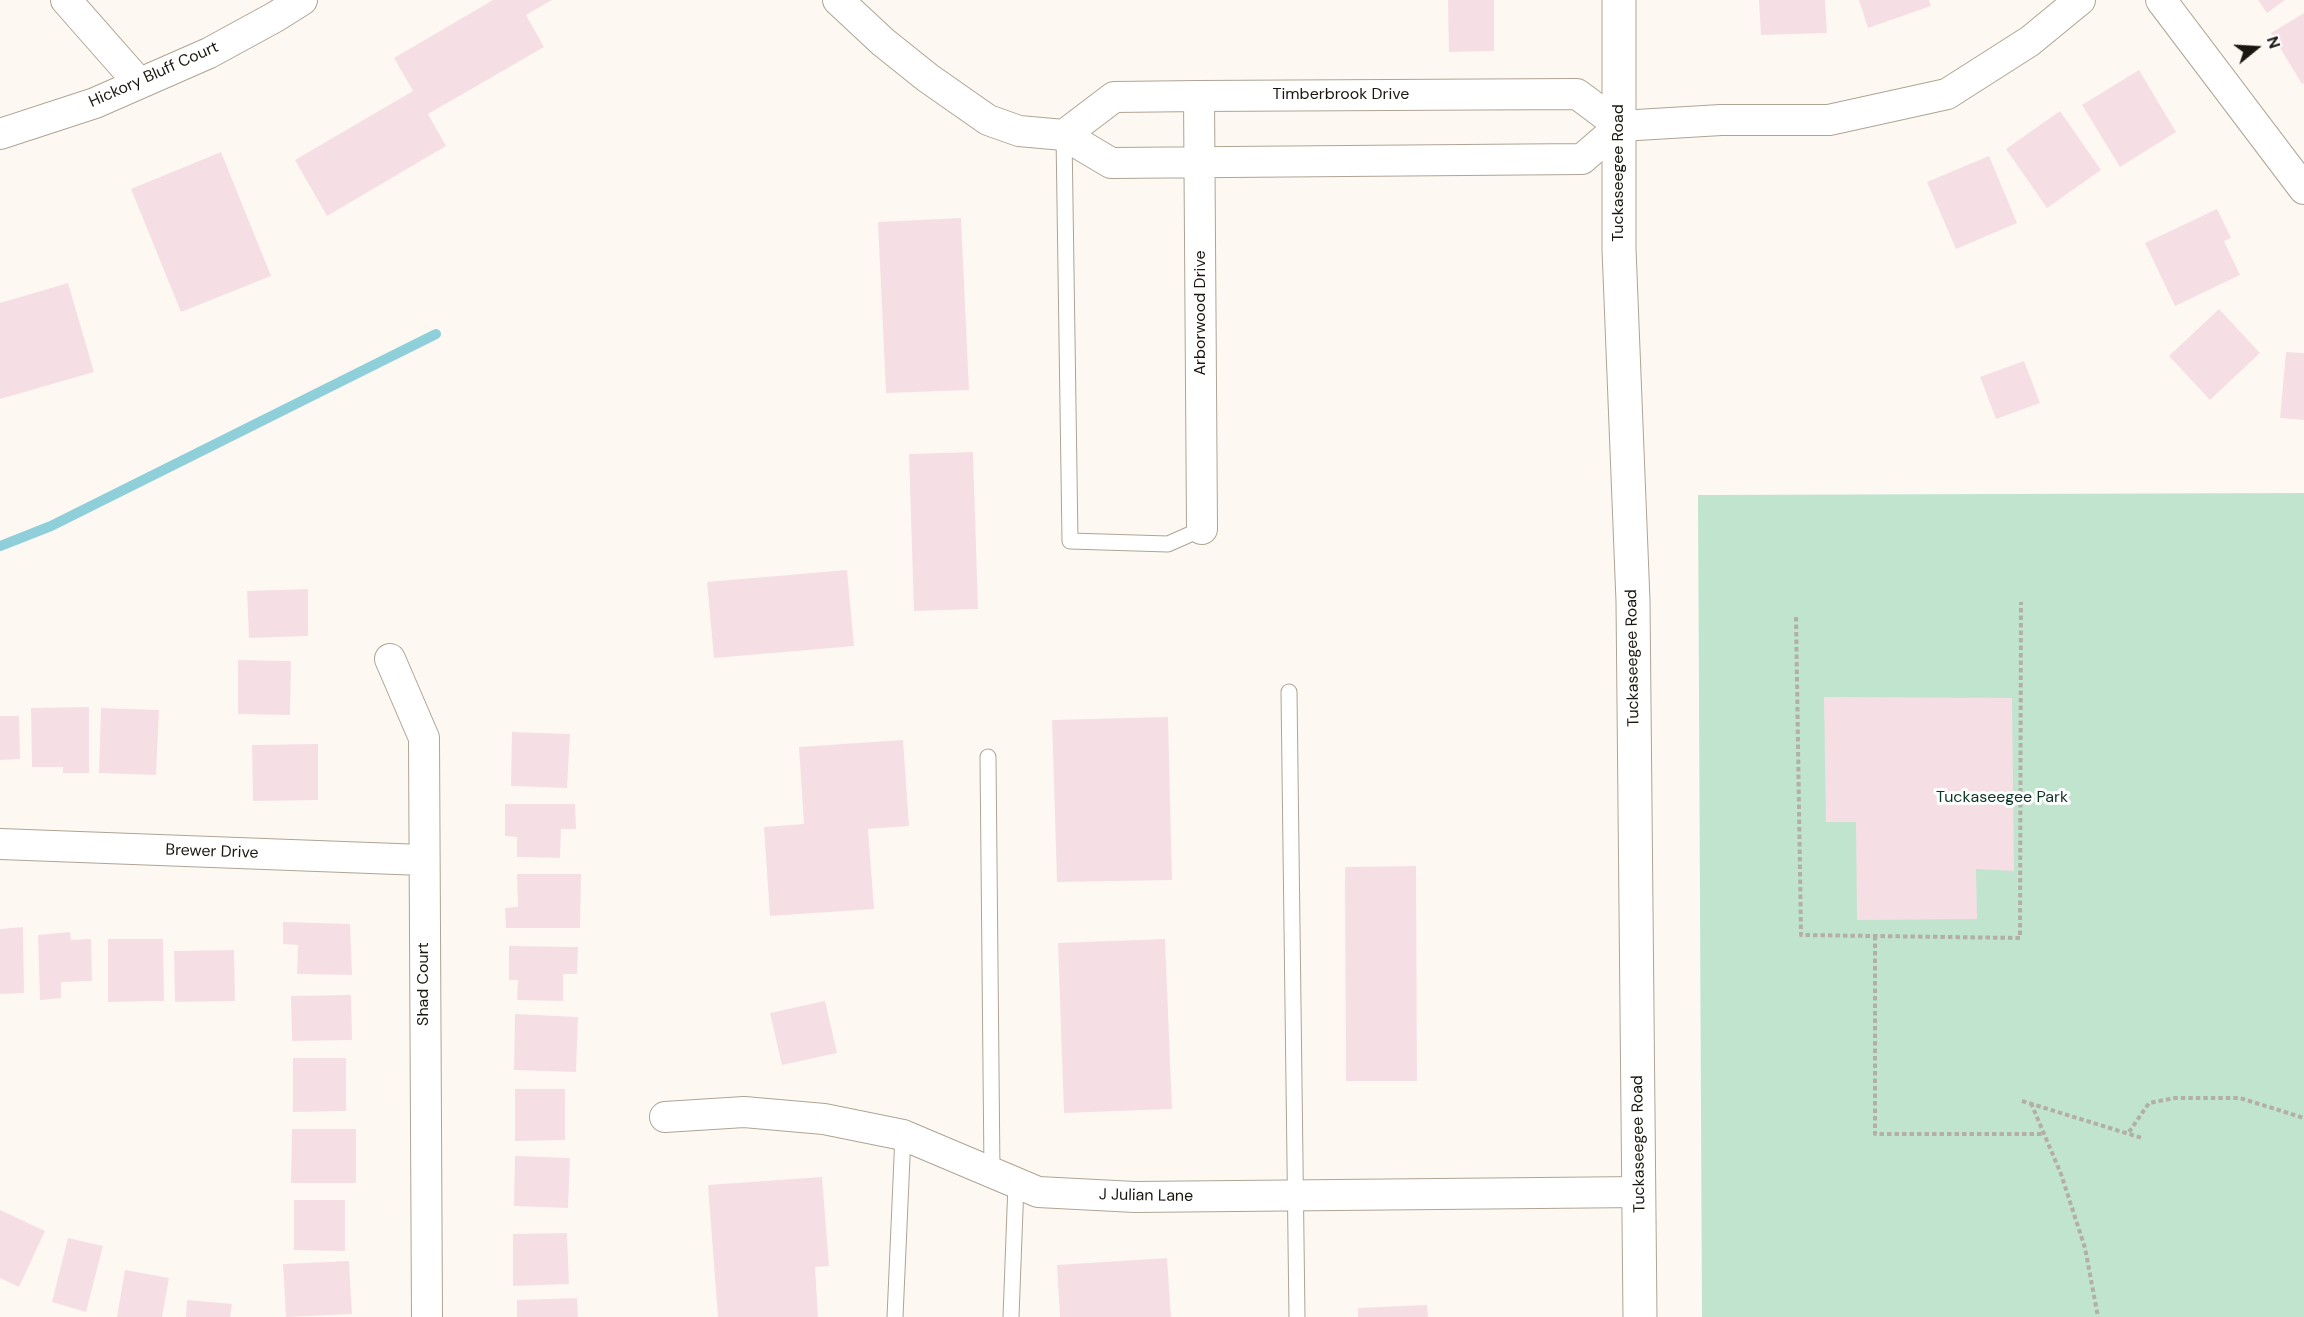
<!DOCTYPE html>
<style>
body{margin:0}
#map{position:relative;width:2304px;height:1317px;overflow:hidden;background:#fdf9f2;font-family:"DM Sans",sans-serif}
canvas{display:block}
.north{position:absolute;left:2226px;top:18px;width:60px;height:60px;-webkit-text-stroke:4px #fff;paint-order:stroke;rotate:72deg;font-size:16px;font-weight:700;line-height:24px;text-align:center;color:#1a1610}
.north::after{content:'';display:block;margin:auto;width:21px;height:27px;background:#1a1610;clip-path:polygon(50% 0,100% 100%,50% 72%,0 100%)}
</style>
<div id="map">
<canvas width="2304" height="1317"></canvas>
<div class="north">N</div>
</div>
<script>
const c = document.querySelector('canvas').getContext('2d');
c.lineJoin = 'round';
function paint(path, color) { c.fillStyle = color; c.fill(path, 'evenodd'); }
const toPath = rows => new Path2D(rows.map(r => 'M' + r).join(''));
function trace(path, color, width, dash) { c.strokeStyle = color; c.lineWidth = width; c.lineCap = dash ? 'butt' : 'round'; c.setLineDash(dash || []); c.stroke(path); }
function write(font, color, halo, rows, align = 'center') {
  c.font = font + ' "DM Sans",sans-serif'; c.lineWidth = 6; c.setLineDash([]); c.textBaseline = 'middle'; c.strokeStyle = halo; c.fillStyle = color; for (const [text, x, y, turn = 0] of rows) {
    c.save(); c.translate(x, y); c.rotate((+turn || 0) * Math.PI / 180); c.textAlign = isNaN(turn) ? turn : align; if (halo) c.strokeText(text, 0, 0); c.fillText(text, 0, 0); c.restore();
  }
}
paint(toPath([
 [2304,493,2304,1317,1702,1317,1698,495]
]), '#c0e4ce');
trace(toPath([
 [0,546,51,526,436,334]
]), '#8ecfda', 10);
paint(toPath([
 [493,0,552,0,526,15,544,47,428,114,446,146,327,216,295,160,413,91,394,58],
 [1448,0,1494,0,1494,51,1449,52],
 [1759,0,1825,0,1827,33,1761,35],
 [1859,0,1929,0,1931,6,1868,28],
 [2258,0,2285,0,2267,13],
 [2304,13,2304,83,2302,84,2271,33],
 [2139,70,2176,132,2120,167,2082,105],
 [2060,111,2101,170,2047,208,2006,149],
 [221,152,271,276,181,312,131,189],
 [1989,156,2017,223,1956,249,1927,182],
 [2217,209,2231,238,2224,241,2240,275,2175,306,2145,243],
 [961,218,969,390,886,393,878,222],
 [68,283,94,372,0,399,0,303],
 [2219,309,2260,353,2210,400,2169,356],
 [2286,352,2304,353,2304,420,2280,418],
 [2024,361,2040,403,1996,419,1980,377],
 [973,452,978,609,914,611,909,454],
 [847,570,854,646,714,658,707,582],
 [308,589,308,636,249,638,247,591],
 [238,660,291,661,290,715,238,714],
 [1824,697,2012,698,2014,871,1976,869,1977,919,1857,920,1856,822,1826,822],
 [89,707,89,773,63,773,63,767,32,767,31,708],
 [101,708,159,710,156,775,99,773],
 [0,716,19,716,20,759,0,760],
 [1168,717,1172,880,1057,882,1052,720],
 [512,732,570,734,567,788,511,786],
 [903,740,909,826,868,829,874,909,770,916,764,827,804,824,799,747],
 [318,744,318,800,253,801,252,745],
 [505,804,575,804,576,829,561,829,560,858,517,857,517,837,505,836],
 [1416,866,1417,1081,1346,1081,1345,867],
 [517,874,581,874,580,928,506,928,505,908,518,907],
 [283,922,350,924,352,975,297,974,298,945,283,944],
 [23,927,24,993,0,994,0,929],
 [70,932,71,940,91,939,92,981,61,982,61,998,40,1000,38,935],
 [108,939,163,939,164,1001,108,1002],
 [1165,939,1172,1109,1064,1113,1058,943],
 [509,946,578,947,577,974,563,974,563,1001,517,1000,518,980,509,980],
 [234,950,235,1001,175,1002,174,951],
 [351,995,352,1040,292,1041,291,996],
 [825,1001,837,1053,782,1065,770,1013],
 [515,1014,578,1017,576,1072,514,1070],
 [293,1058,346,1058,346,1111,293,1112],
 [515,1089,565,1089,565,1140,515,1141],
 [292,1129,356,1129,356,1183,291,1183],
 [515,1156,570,1158,568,1208,514,1206],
 [822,1177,829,1266,815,1267,818,1317,718,1317,708,1185],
 [294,1200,345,1200,345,1251,294,1250],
 [0,1210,45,1231,19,1287,0,1278],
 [567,1233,569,1284,513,1286,513,1234],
 [68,1238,103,1246,86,1312,52,1302],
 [1167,1258,1171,1317,1060,1317,1057,1265],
 [349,1261,352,1314,286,1317,283,1264],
 [125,1270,169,1278,162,1317,117,1317],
 [577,1298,578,1317,517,1317,517,1300],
 [187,1300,232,1304,230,1317,186,1317],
 [1427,1305,1428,1317,1358,1317,1358,1308]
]), '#f5dfe5');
const service = toPath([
 [1064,135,1070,541,1168,544,1202,529],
 [1289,692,1297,1317],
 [988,757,992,1172],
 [895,1317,903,1135],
 [1011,1317,1016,1183]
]);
const minor = toPath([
 [66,0,139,83],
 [838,0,883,42,928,78,988,120,1019,131,1064,135,1111,163,1582,159,1620,126,1721,120,1829,120,1947,94,2030,41,2080,0],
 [2161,0,2304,189],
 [1199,96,1202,529],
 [0,134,95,103,209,53,275,17,302,0],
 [1064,135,1114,97,1199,96,1577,94,1620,126],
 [390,659,424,738,427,1317],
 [0,844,423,860],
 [665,1117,744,1112,824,1119,903,1135,1038,1192,1135,1197,1640,1192]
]);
const tertiary = toPath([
 [1619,0,1619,249,1633,601,1640,1317]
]);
trace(service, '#aea494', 17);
trace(minor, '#aea494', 32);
trace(tertiary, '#aea494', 35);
trace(toPath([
 [1796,617,1801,935,2020,938,2021,602],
 [1875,936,1875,1134,2044,1134],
 [2022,1101,2142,1138],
 [2031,1103,2061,1174,2085,1248,2098,1317],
 [2129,1132,2149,1103,2175,1098,2240,1098,2304,1118]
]), '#b3afa8', 4, [4.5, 3]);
trace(service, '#fff', 15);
trace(minor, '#fff', 30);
trace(tertiary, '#fff', 33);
write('16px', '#1a1610', '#fff', [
 ["Hickory Bluff Court",154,75,-24],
 ["Timberbrook Drive",1341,95],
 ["Tuckaseegee Road",1619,173,-90],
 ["Arborwood Drive",1201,313,-90],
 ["Tuckaseegee Road",1633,658,-91],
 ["Brewer Drive",212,852,2],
 ["Shad Court",424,984,-90],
 ["Tuckaseegee Road",1639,1144,-91],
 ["J Julian Lane",1146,1196,1]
]);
write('16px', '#093421', '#fff', [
 ["Tuckaseegee Park",2002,798]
]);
</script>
